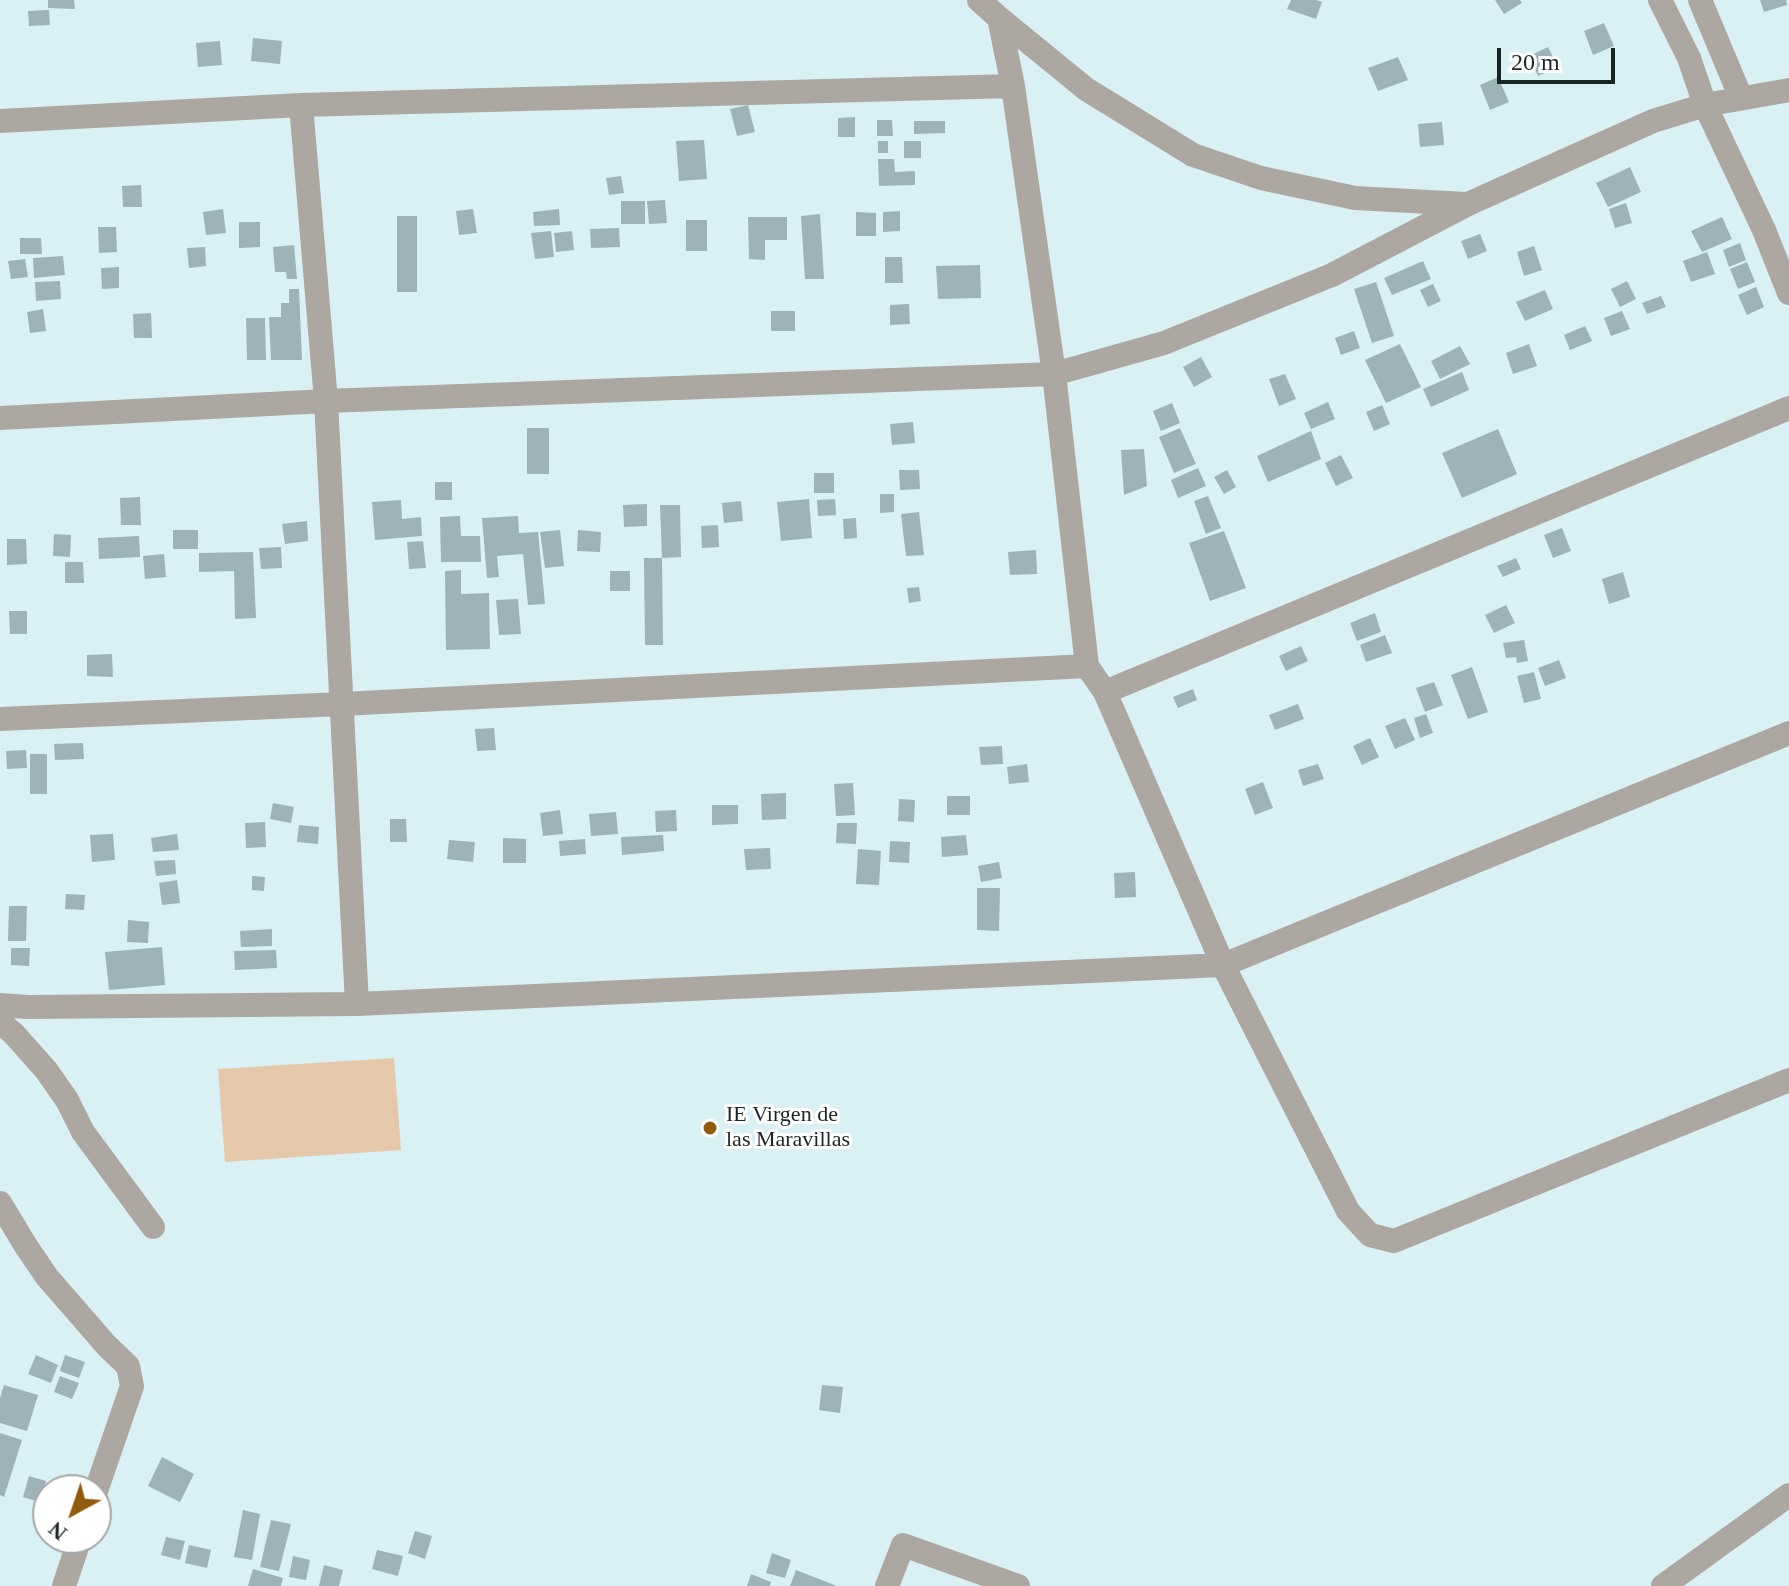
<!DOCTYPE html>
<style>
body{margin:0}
#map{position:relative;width:1789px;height:1586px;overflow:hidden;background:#d9f0f4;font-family:"Times New Roman",serif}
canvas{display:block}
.north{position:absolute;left:32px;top:1474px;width:80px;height:80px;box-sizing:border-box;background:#fff;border:2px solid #a4a8a8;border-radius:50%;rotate:220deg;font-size:22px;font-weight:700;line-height:32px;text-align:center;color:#1c2526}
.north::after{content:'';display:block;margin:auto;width:28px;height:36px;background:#905b0d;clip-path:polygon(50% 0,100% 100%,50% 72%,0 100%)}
.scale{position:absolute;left:1497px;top:48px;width:118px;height:36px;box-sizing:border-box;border:4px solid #1c2526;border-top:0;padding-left:10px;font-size:24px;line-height:28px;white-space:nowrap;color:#1c2526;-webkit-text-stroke:6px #fff;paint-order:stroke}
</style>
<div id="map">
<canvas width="1789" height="1586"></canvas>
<div class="north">N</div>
<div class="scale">20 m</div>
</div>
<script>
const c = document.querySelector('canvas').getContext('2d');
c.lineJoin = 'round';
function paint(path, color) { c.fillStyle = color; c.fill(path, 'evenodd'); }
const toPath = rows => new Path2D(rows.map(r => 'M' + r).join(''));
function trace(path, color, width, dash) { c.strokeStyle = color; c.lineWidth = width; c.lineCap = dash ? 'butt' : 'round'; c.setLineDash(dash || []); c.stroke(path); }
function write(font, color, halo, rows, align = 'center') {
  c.font = font + ' "Times New Roman",serif'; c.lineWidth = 6; c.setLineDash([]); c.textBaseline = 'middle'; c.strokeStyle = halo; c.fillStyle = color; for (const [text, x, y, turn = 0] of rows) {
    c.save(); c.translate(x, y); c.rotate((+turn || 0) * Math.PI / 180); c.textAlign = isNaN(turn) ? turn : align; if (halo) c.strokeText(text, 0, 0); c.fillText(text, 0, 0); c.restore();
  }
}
paint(toPath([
 [394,1058,401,1150,225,1162,218,1069]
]), '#e5c8a9');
paint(toPath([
 [48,0,74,0,75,9,48,8],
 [1291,0,1316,0,1322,2,1316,19,1287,9],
 [1495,0,1520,0,1522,3,1504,14],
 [1760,0,1786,0,1787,5,1764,12],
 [49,10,50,25,29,26,28,11],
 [1604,23,1614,46,1593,55,1584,31],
 [253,38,282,41,280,64,251,61],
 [220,41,222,65,198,67,196,43],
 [1548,47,1558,67,1538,76,1529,56],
 [1398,57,1408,80,1378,91,1368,68],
 [1498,77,1509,102,1490,110,1480,85],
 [748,105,755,132,737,136,730,109],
 [855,117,855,137,838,137,838,118],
 [877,120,892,120,893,136,877,136],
 [914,121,945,121,945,133,914,134],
 [1442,122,1444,145,1420,147,1418,124],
 [704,140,707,179,679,181,676,141],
 [878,141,888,141,888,153,878,153],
 [904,141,921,141,921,158,904,158],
 [878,159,894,159,895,172,915,171,915,185,879,186],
 [1630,167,1641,192,1608,207,1596,183],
 [621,176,624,193,609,195,606,178],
 [141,185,142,207,123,207,122,186],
 [665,200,667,223,649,224,647,201],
 [621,201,645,201,645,224,621,224],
 [1626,203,1632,223,1615,228,1609,209],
 [223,209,226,233,206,235,203,212],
 [473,209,477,233,459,235,456,211],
 [559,209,560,225,534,226,533,212],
 [900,211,900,231,883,232,883,212],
 [856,212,876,213,876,236,856,236],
 [820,214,824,279,805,279,801,216],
 [397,216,417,216,417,292,397,292],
 [748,217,787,217,787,240,765,240,765,260,749,259],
 [1722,217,1732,239,1702,252,1691,231],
 [686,220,707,220,707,251,686,251],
 [239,222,260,222,260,247,239,248],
 [98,227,116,227,117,252,99,253],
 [619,228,620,247,591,248,590,229],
 [551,231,554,257,535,259,531,233],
 [572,231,574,250,556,252,554,233],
 [1480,234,1487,251,1468,259,1461,241],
 [20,238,41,238,42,254,20,254],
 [1740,243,1746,260,1729,267,1723,250],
 [294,245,297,279,287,279,286,272,275,272,273,247],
 [1534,246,1542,270,1524,276,1517,252],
 [205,247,206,266,189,268,187,248],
 [1707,252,1715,274,1691,282,1683,261],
 [63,256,65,275,34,278,33,258],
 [885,257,902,257,903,283,885,283],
 [25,259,28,277,11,279,8,261],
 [1423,261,1431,279,1392,295,1384,278],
 [1747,262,1755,282,1738,289,1730,269],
 [980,265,981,298,938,299,936,266],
 [119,267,119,288,102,289,101,268],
 [60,281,61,299,36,301,35,282],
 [1627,281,1636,299,1620,307,1611,289],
 [1376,282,1394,336,1372,343,1354,289],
 [1433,284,1441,301,1428,307,1420,290],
 [1756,287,1764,307,1747,315,1738,295],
 [289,289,299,289,302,360,271,360,269,317,281,317,281,303,289,303],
 [1545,290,1553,309,1525,321,1516,302],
 [1661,296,1666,307,1647,314,1642,303],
 [909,304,910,324,890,325,890,305],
 [43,309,46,331,30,333,27,312],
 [771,311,795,311,795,331,771,331],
 [1622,311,1630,329,1611,336,1604,318],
 [151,313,152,338,134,338,133,314],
 [246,318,265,318,266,360,247,360],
 [1585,326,1592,341,1570,350,1564,335],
 [1354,331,1360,348,1341,355,1335,338],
 [1400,344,1421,387,1386,403,1365,360],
 [1529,344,1537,366,1513,374,1506,353],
 [1460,346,1470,364,1440,379,1431,361],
 [1201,357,1212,377,1194,387,1183,367],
 [1462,372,1469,390,1431,407,1423,389],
 [1285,374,1296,399,1279,406,1269,379],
 [1328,402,1335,419,1311,429,1304,413],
 [1172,403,1180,423,1161,431,1153,411],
 [1382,405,1390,424,1374,431,1366,412],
 [913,422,915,443,892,445,890,424],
 [527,428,549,428,549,474,527,474],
 [1180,428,1196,464,1174,473,1159,437],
 [1498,429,1517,474,1462,498,1442,453],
 [1311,431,1321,459,1268,482,1257,456],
 [1144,449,1147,486,1124,495,1121,450],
 [1341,455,1353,478,1336,486,1325,463],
 [1198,468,1206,486,1178,498,1171,480],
 [899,470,919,470,920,489,900,490],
 [1227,470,1236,487,1224,494,1214,477],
 [814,473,834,473,834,493,814,493],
 [435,482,452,482,452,500,435,500],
 [880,494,894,494,894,512,880,513],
 [1208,496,1221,528,1206,534,1194,501],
 [140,497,141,525,121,525,120,498],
 [809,499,812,538,781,541,777,502],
 [835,499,836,515,818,516,817,500],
 [401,500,402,519,421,517,422,536,375,540,372,502],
 [741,501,743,521,724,523,722,503],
 [647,504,647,526,624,527,623,505],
 [660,505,680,505,681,557,662,558],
 [919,512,924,555,906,556,901,514],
 [460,516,461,536,480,536,481,562,441,562,440,517],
 [518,516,519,533,538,532,545,604,528,605,523,554,497,556,499,577,487,578,482,518],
 [856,518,857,538,844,539,843,519],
 [307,521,308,541,285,544,282,524],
 [718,525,719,547,702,548,701,526],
 [1562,528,1571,551,1553,558,1544,535],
 [173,530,198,530,198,549,173,549],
 [560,530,564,566,545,568,540,532],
 [578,530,601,532,600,552,577,551],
 [1224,531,1246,588,1210,601,1189,543],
 [54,534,71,535,70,557,53,556],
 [139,536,140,557,99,559,98,538],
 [7,539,26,539,27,564,7,565],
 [423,541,426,568,409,569,407,542],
 [281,547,282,568,261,569,259,548],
 [1036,550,1037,574,1010,575,1008,552],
 [253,552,256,618,235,619,234,571,199,572,199,553],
 [164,554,166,577,145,579,143,556],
 [644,558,662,558,663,645,645,645],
 [1516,558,1521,569,1503,577,1497,566],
 [65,562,83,562,84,583,65,583],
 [461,570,461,594,489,593,490,649,446,650,445,571],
 [610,571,630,571,630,591,610,591],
 [1623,572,1630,597,1609,604,1602,579],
 [919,587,921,601,909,603,907,588],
 [518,599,521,634,499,635,496,600],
 [1506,605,1515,623,1494,633,1485,615],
 [9,611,27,611,27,634,10,634],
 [1375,613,1381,632,1357,641,1350,623],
 [1385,635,1392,653,1366,662,1360,645],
 [1524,640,1528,661,1517,663,1516,657,1506,658,1503,643],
 [1301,646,1308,661,1286,671,1279,656],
 [112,654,113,677,87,676,87,655],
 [1559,660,1566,678,1545,686,1538,668],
 [1472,667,1488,712,1468,719,1451,675],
 [1534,672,1541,699,1524,703,1517,676],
 [1434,682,1443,705,1425,712,1416,688],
 [1193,689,1197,700,1178,708,1173,697],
 [1298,704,1304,719,1275,730,1269,715],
 [1426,714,1433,733,1420,738,1414,718],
 [1405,718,1415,740,1395,749,1385,726],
 [494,728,496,750,477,751,475,729],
 [1370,738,1379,757,1362,765,1353,746],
 [83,743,84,759,55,760,54,744],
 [1002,746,1003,764,981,765,979,747],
 [26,750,27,768,7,769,6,751],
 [30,754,47,754,47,794,30,794],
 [1027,764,1029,782,1009,784,1007,767],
 [1318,764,1324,779,1303,786,1298,770],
 [1263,782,1273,808,1255,815,1245,789],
 [853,783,855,815,836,816,834,784],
 [786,793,786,819,762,820,761,794],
 [947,796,970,796,970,815,947,815],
 [899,799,915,800,914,822,898,821],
 [273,803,294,807,291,823,270,819],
 [712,805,738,805,738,824,712,825],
 [560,810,563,834,543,836,540,813],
 [676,810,677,831,656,832,655,811],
 [616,812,618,834,591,836,589,814],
 [390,819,406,819,407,842,390,842],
 [265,822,266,847,246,848,245,823],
 [837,823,857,823,856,844,836,843],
 [299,825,319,827,318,844,297,842],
 [113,834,115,860,92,862,90,835],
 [177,834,179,850,153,852,151,838],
 [663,835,664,851,622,855,621,837],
 [966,835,968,855,942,857,941,837],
 [503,838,526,839,526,863,503,863],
 [585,839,586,854,560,856,559,841],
 [449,840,475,842,473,862,447,859],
 [890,841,910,842,909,863,889,862],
 [770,848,771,869,746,870,744,849],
 [858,849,881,851,879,885,856,884],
 [175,860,176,874,156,876,154,861],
 [999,862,1002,878,981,882,978,866],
 [1135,872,1136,897,1115,898,1114,873],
 [252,876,265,877,264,891,252,890],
 [177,880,180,903,162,905,159,883],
 [977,888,1000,888,999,931,977,930],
 [66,894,85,895,84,910,65,909],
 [9,906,27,906,26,941,8,941],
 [128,920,149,922,148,943,127,942],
 [272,929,272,946,241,947,240,931],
 [162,947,165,985,109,990,105,952],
 [11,948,30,948,29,966,11,965],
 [276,950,277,968,235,970,234,951],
 [36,1355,58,1365,51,1383,28,1374],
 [65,1355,85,1362,79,1378,60,1371],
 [60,1376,79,1383,72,1399,54,1392],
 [4,1385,38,1395,27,1431,0,1423,0,1398],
 [822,1385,843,1387,840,1413,819,1410],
 [0,1433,22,1440,4,1497,0,1495],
 [162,1457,194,1474,180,1502,148,1486],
 [29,1476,46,1481,39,1502,23,1497],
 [243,1510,260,1514,252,1560,234,1557],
 [271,1520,291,1524,279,1571,260,1567],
 [415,1531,432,1536,425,1559,408,1553],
 [166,1537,185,1541,180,1560,161,1555],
 [189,1545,211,1550,207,1568,185,1563],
 [377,1550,403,1556,398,1576,372,1569],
 [772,1553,791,1560,785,1578,766,1573],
 [293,1556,310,1560,306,1580,289,1577],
 [324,1565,343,1570,339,1586,319,1586],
 [253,1569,283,1578,281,1586,248,1586],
 [796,1570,837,1586,790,1586],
 [751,1574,771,1582,770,1586,747,1586]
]), '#9db3b7');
trace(toPath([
 [979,0,999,18,1013,86,1054,374,1087,666,1105,692,1223,965,1348,1211,1370,1235,1394,1241,1789,1080],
 [1660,0,1689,58,1705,105,1764,230,1789,293],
 [1700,0,1741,98],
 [999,18,1086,89,1193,155,1261,178,1355,198,1466,204],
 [301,105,326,401,357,1004],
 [0,121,301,105,1013,86],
 [0,418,326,401,1054,374,1164,343,1332,275,1468,204,1653,121,1705,105,1789,90],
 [1105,692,1789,408],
 [0,719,342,704,1087,666],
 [0,1005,28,1007,357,1004,1223,965,1789,733],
 [0,1022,14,1034,46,1070,67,1100,83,1132,153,1227],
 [0,1203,26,1246,47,1277,107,1346,128,1366,132,1386,96,1491],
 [64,1586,80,1538],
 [887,1586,903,1545,1018,1586],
 [1663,1586,1789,1495]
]), '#ada7a1', 24);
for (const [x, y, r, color] of [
 [710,1128,8,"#905b0d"]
]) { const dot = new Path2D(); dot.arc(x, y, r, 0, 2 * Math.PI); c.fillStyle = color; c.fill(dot); trace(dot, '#fff', 3); }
write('22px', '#1c2526', '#fff', [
 ["IE Virgen de",726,1115],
 ["las Maravillas",726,1140]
], 'left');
</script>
